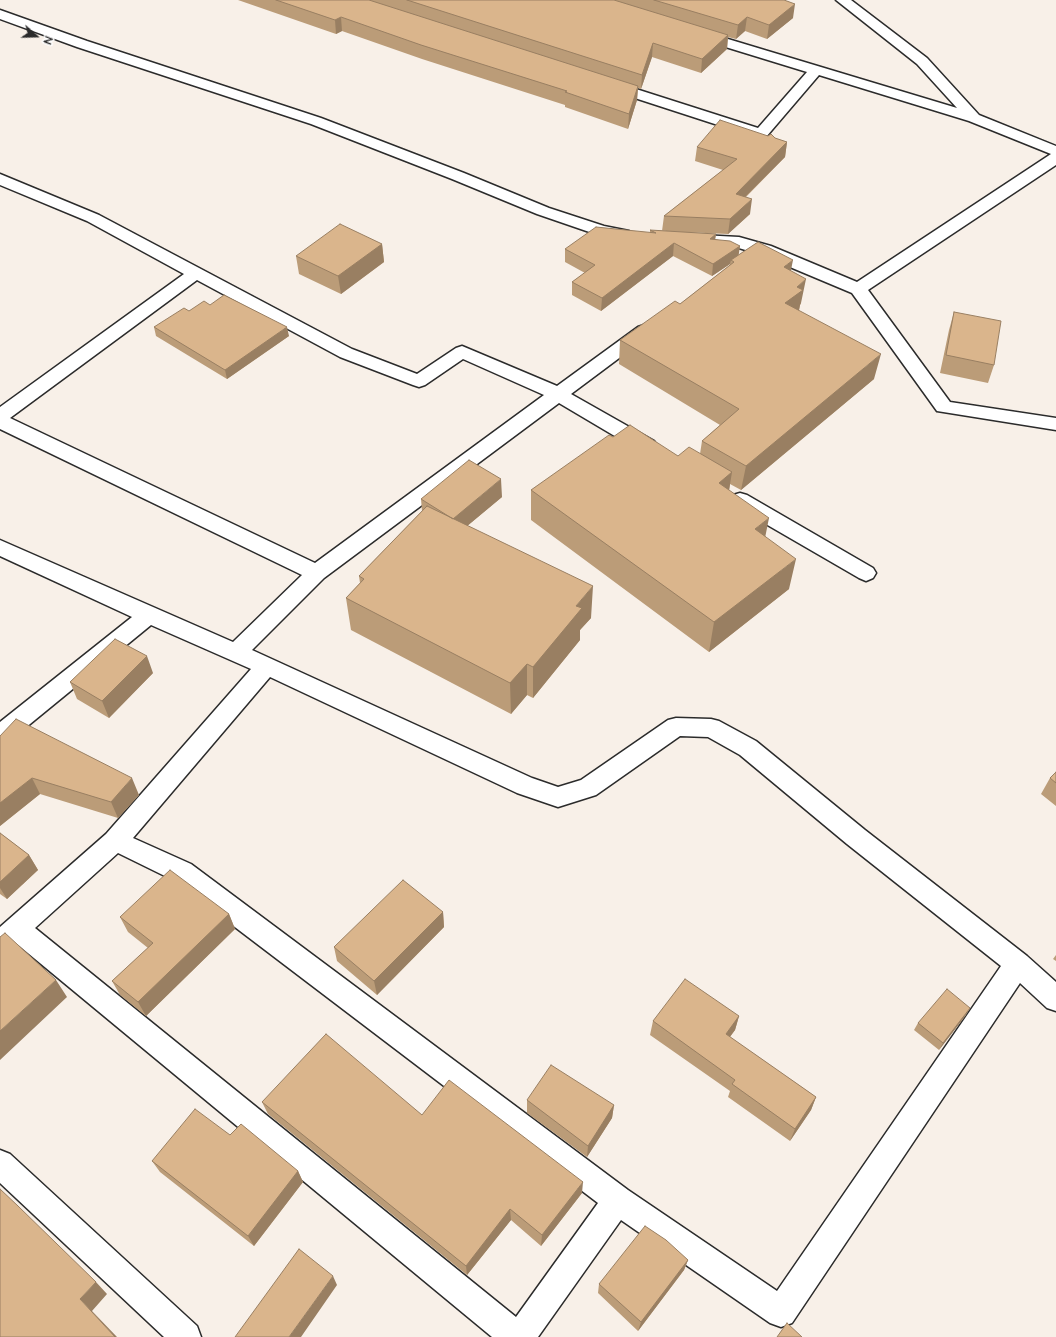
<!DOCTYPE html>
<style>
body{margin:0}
#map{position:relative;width:1056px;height:1337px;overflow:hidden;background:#f8f0e8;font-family:"Architects Daughter",sans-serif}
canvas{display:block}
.north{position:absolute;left:16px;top:16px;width:40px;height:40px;-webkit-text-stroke:3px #fff;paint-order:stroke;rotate:110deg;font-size:11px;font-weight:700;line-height:16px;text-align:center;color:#2b2b2b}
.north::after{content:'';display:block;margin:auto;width:14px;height:18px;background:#2b2b2b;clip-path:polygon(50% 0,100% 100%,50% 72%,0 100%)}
</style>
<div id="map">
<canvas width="1056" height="1337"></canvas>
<div class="north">N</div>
</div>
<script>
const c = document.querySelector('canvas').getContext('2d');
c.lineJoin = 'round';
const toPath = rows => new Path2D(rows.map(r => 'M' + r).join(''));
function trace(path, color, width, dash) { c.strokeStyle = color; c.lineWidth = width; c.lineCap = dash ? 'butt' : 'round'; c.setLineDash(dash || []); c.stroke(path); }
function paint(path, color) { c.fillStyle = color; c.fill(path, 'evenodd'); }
const minor = toPath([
 [836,0,851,0,927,58,979,115,1056,146,1056,165,868,290,950,402,1056,418,1056,430,937,411,852,293,759,254,732,246,701,245,695,244,693,240,695,236,701,235,739,237,771,246,857,282,1051,154,969,121,819,75,766,137,761,139,604,88,602,85,604,82,609,81,614,82,758,128,807,72,693,37,691,34,693,31,698,30,957,108,917,64,836,0],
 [0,10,87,41,321,118,464,173,549,208,604,226,629,231,631,234,629,237,623,239,601,236,537,214,452,179,311,124,77,47,0,19,0,10],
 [0,174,99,215,352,349,417,374,456,348,462,346,557,386,638,327,644,325,650,327,653,331,650,335,571,394,654,441,657,446,654,451,647,453,640,451,559,403,324,578,252,650,532,778,558,787,581,780,668,720,676,718,711,719,719,721,756,741,865,830,1027,956,1056,982,1056,1011,1047,1008,1020,983,792,1323,781,1327,770,1323,621,1220,538,1337,492,1337,17,944,9,951,0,955,0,927,106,834,251,669,151,625,8,742,0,744,0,722,132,617,0,556,0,540,233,642,302,575,0,429,0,407,184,274,87,221,0,185,0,174],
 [197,280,340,357,413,385,419,387,425,385,463,359,544,395,315,563,10,418,197,280],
 [270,677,517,793,558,807,596,795,680,736,708,737,740,755,847,844,1001,966,777,1291,628,1190,191,864,133,838,270,677],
 [118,853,173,880,598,1203,516,1317,35,928,118,853],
 [740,493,747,495,873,568,876,573,873,578,866,581,859,578,733,505,730,500,733,495,740,493],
 [0,1150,10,1154,197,1326,201,1337,164,1337,0,1183,0,1150]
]);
trace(minor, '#2b2b2b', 3);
paint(minor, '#fff');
paint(toPath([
 [238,0,784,0,793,18,767,39,745,31,736,39,728,37,727,49,701,73,652,57,641,89,638,88,637,100,628,129,565,107,565,105,422,59,342,31,336,34],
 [768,136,787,142,785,157,746,197,750,214,728,234,662,231,664,216,723,170,695,161,697,147],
 [650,230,716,234,715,239,740,246,738,255,791,271,801,303,800,305,799,311,874,379,741,490,730,484,729,490,766,537,789,589,709,652,531,520,531,490,613,437,678,456,700,454,702,441,720,425,619,364,620,340,680,304,730,265,730,264,712,276,673,256,601,311,572,295,572,282,585,273,565,262,565,249,650,233],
 [382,244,384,262,341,294,299,274,296,256],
 [210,305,289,336,227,379,156,336,154,327,189,311],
 [954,312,994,365,988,383,940,373,949,330],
 [502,497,467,526,591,618,580,630,580,640,533,698,527,695,511,714,351,630,346,598,360,583,359,576,422,511,421,499],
 [153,673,109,718,77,699,70,682],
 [0,736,139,795,118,818,40,794,0,826],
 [1056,772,1056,806,1041,794,1050,778],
 [0,833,29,855,38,870,7,899,0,894],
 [443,912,444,927,377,995,337,961,334,947],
 [229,914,235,929,146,1016,120,995,112,981,148,948,128,932,120,917],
 [1056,955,1056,961,1053,959],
 [966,1015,939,1050,914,1030,918,1023],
 [739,1016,735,1030,730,1037,816,1097,811,1110,790,1141,728,1097,730,1091,650,1035,653,1021],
 [527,1100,614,1105,612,1118,587,1157,527,1113],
 [262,1102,422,1115,582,1193,541,1246,511,1220,467,1275,268,1114],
 [152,1161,298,1171,303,1182,254,1246,160,1172],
 [688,1260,684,1270,638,1331,598,1293,599,1284]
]), '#bb9c78');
paint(toPath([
 [795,4,793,18,767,39,769,25],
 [341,17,342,31,336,34,335,20],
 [747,17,745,31,736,39,738,25],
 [728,35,727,49,701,73,702,59],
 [653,43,652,57,641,89,642,75],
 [638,86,637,100,628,129,629,114],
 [787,142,785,157,734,208,736,194],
 [752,199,750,214,728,234,730,219],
 [716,234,714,247,710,239],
 [674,243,673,256,601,311,602,298],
 [382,244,384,262,341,294,338,276],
 [740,246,738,259,731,260,730,264,712,276,713,264],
 [793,260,788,285,784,267],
 [806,279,801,303,800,305,798,314,785,303,797,287],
 [287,327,289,336,227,379,225,370],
 [881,354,874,379,741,490,746,466],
 [732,472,727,503,719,483],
 [501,479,502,497,454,537,453,519],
 [769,518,763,548,755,529],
 [796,559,789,589,709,652,714,622],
 [593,586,591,618,580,630,580,640,533,698,533,667,576,606],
 [147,656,153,673,109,718,102,701],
 [527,664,527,695,511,714,510,683],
 [32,778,40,794,0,826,0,803],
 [132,778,139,795,118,818,111,802],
 [29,855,38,870,7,899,0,888,0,882],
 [443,912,444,927,377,995,374,981],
 [229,914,235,929,146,1016,138,1002],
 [56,980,67,997,0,1060,0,1031],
 [970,1008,966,1015,939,1050,943,1043],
 [739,1016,735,1030,722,1047,726,1034],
 [816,1097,811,1110,790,1141,795,1129],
 [614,1105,612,1118,587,1157,588,1146],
 [298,1171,303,1182,254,1246,248,1236],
 [583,1182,582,1193,541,1246,542,1235],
 [510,1209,511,1220,467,1275,466,1266],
 [688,1260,684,1270,638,1331,641,1322],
 [333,1276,337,1285,301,1337,289,1337],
 [96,1282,107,1294,92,1311,117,1337,115,1337,80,1299]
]), '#997f62');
const building = toPath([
 [276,0,369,0,638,86,629,114,565,92,567,91,421,45,341,17,335,20,276,0],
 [407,0,614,0,728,35,702,59,653,43,642,75,407,0],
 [654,0,784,0,795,4,769,25,747,17,738,25,654,0],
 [720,120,768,136,771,134,775,138,787,142,736,194,752,199,730,219,664,216,737,159,697,147,720,120],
 [340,224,382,244,338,276,296,256,340,224],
 [596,227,656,233,650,230,716,234,710,239,730,241,740,246,713,264,674,243,602,298,572,282,595,265,565,249,596,227],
 [758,242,793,260,784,267,806,279,797,287,803,290,785,303,881,354,746,466,702,441,739,409,620,340,675,301,680,304,734,262,731,260,758,242],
 [224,295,287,327,225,370,154,327,184,308,189,311,204,301,210,305,224,295],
 [954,312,1001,321,994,365,946,355,954,312],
 [630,425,678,456,689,447,732,472,719,483,769,518,755,529,796,559,714,622,531,490,609,435,613,437,630,425],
 [469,460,501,479,453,519,421,499,469,460],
 [427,506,593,586,576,606,582,608,533,667,527,664,510,683,346,598,364,579,359,576,427,506],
 [115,639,147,656,102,701,70,682,115,639],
 [16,719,132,778,111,802,32,778,0,803,0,736,16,719],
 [1056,772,1056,783,1050,778,1056,772],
 [0,833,29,855,0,882,0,833],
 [170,870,229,914,138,1002,112,981,153,943,120,917,170,870],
 [403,880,443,912,374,981,334,947,403,880],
 [5,933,56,980,0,1031,0,937,5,933],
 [685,979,739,1016,726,1034,816,1097,795,1129,732,1084,735,1080,653,1021,685,979],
 [947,989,970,1008,943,1043,918,1023,947,989],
 [326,1034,422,1115,449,1080,583,1182,542,1235,510,1209,466,1266,262,1102,326,1034],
 [551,1065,614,1105,588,1146,527,1100,551,1065],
 [195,1109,230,1135,241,1124,298,1171,248,1236,152,1161,195,1109],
 [0,1189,18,1206,96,1282,80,1299,115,1337,0,1337,0,1189],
 [645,1226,666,1240,688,1260,641,1322,599,1284,645,1226],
 [299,1249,333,1276,289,1337,235,1337,299,1249],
 [787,1323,802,1337,777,1337,787,1323]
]);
paint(building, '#dab58c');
trace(building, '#997f62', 1);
</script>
